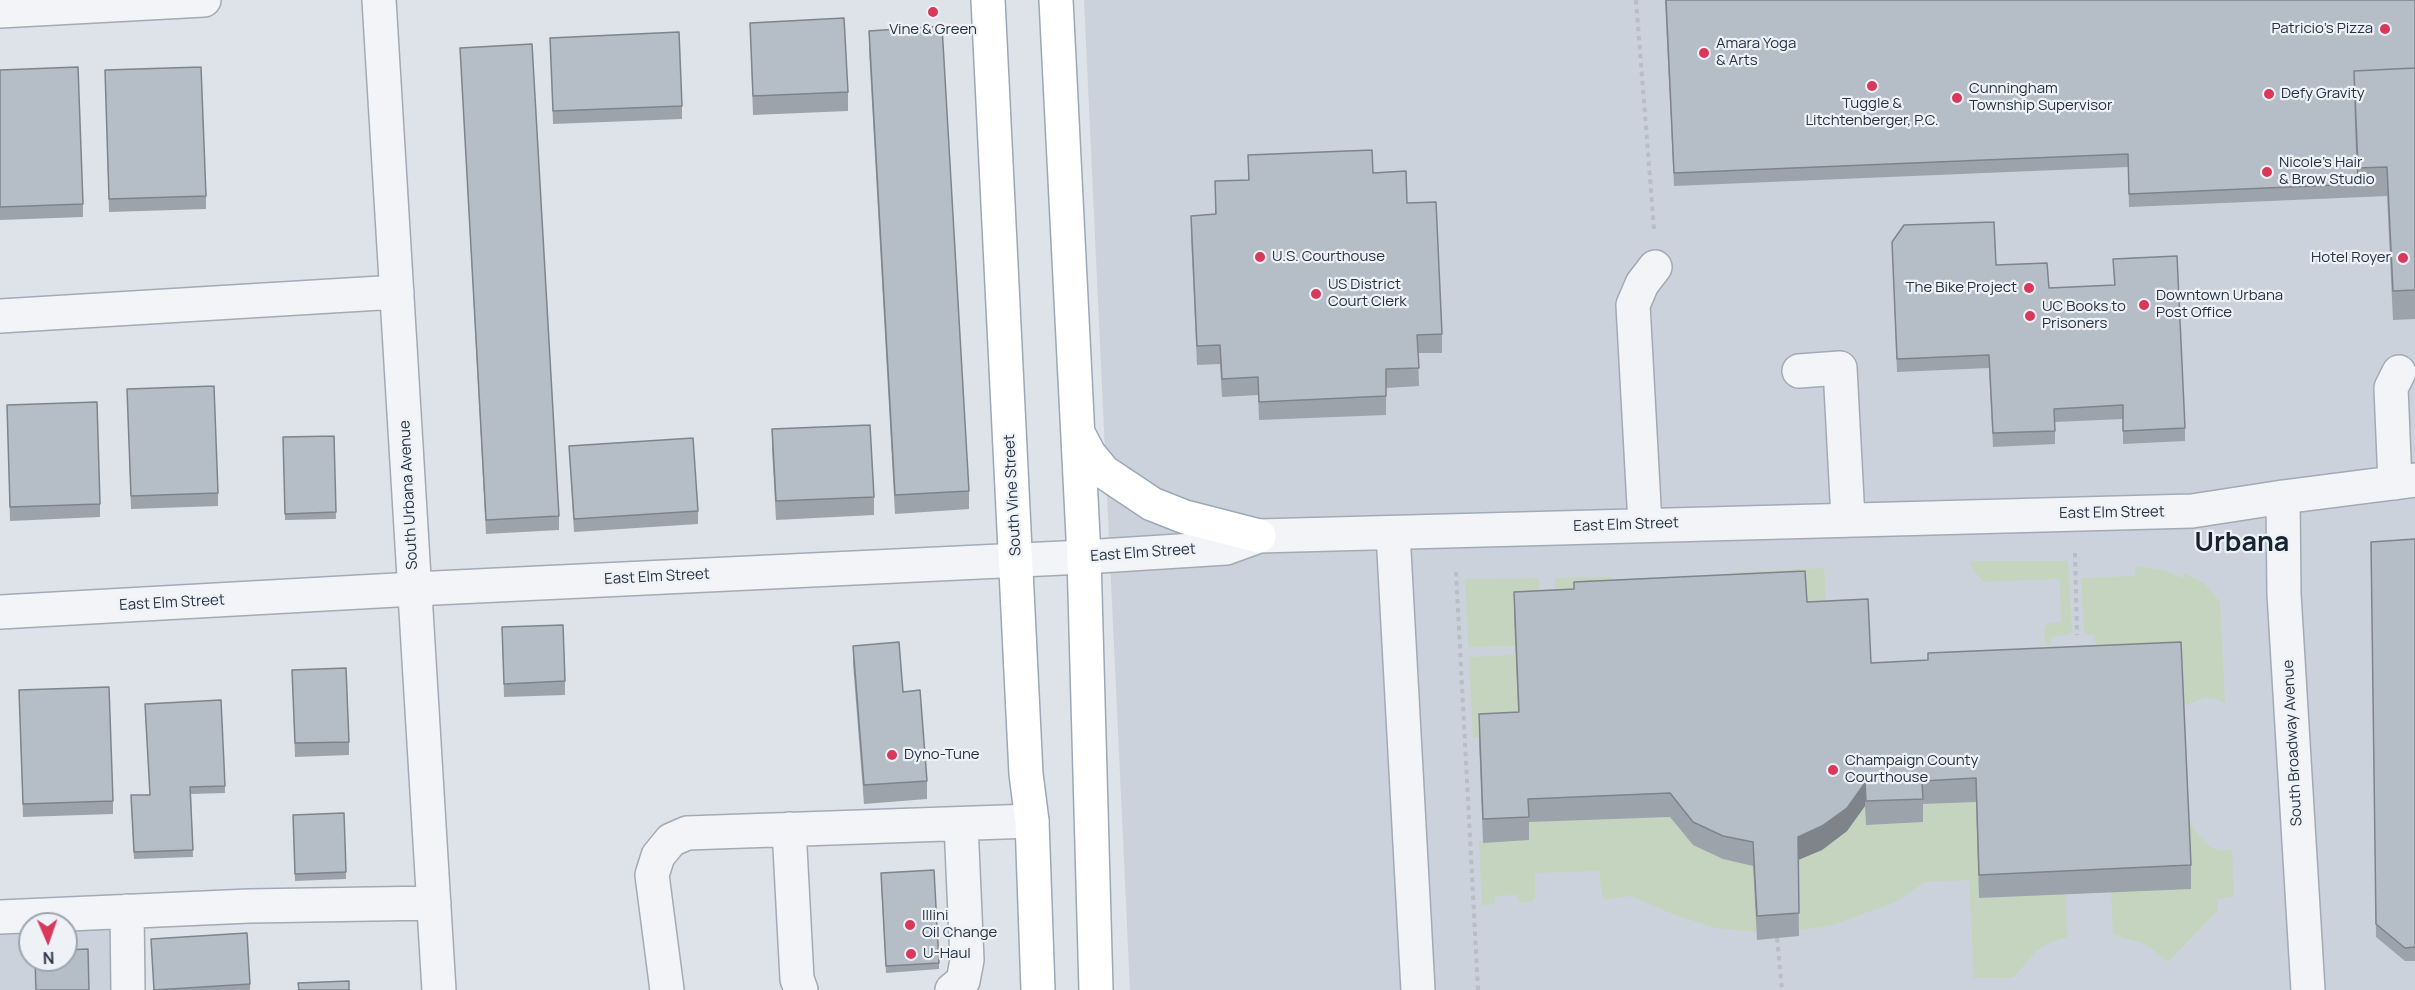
<!DOCTYPE html>
<meta charset="utf-8">
<style>
body{margin:0}
#map{position:relative;width:2415px;height:990px;overflow:hidden;background:#dee3e9;font-family:Manrope,sans-serif}
canvas{display:block}
.north{position:absolute;left:18px;top:912px;width:60px;height:60px;box-sizing:border-box;background:#eef2f7;border:2px solid #9ea5af;border-radius:50%;rotate:178deg;font-size:16px;font-weight:700;line-height:24px;text-align:center;color:#263242}
.north::after{content:'';display:block;margin:auto;width:21px;height:27px;background:#d9385a;clip-path:polygon(50% 0,100% 100%,50% 72%,0 100%)}
</style>
<div id="map">
<canvas width="2415" height="990"></canvas>
<div class="north">N</div>
</div>
<script>
const c = document.querySelector('canvas').getContext('2d');
c.lineJoin = 'round';
function paint(path, color) { c.fillStyle = color; c.fill(path, 'evenodd'); }
const toPath = rows => new Path2D(rows.map(r => 'M' + r).join(''));
function trace(path, color, width, dash) { c.strokeStyle = color; c.lineWidth = width; c.lineCap = dash ? 'butt' : 'round'; c.setLineDash(dash || []); c.stroke(path); }
function write(font, color, halo, rows, align = 'center') {
  c.font = font + ' Manrope,sans-serif'; c.lineWidth = 4.5; c.setLineDash([]); c.textBaseline = 'middle'; c.strokeStyle = halo; c.fillStyle = color; for (const [text, x, y, turn = 0] of rows) {
    c.save(); c.translate(x, y); c.rotate((+turn || 0) * Math.PI / 180); c.textAlign = isNaN(turn) ? turn : align; if (halo) c.strokeText(text, 0, 0); c.fillText(text, 0, 0); c.restore();
  }
}
paint(toPath([
 [1084,0,2415,0,2415,990,1130,990],
 [138,922,140,990,0,990,0,929,30,928,30,960,66,960,66,926]
]), '#ccd2db');
paint(toPath([
 [1971,561,2068,561,2072,631,2070,634,2051,637,2050,647,2045,644,2044,629,2047,624,2061,622,2060,579,1984,582,1972,569],
 [2135,566,2163,570,2183,578,2184,573,2204,583,2220,602,2225,704,2216,699,2205,697,2188,705,2100,669,2094,635,2088,635,2084,632,2081,578,2135,576],
 [1824,568,1826,601,1738,598,1737,572],
 [1612,577,1616,590,1556,614,1555,578],
 [1539,578,1541,614,1515,646,1468,647,1465,579],
 [1515,655,1519,736,1473,738,1469,657],
 [1976,802,1979,898,2066,894,2067,937,2054,941,2036,951,2013,978,1974,978,1969,880,1925,882,1896,902,1829,926,1799,930,1798,860,1822,850,1865,806,1866,825,1923,822,1922,804],
 [1670,817,1693,845,1753,866,1756,932,1716,928,1675,915,1630,896,1607,900,1602,896,1599,871,1535,873,1535,898,1531,902,1519,903,1517,895,1495,896,1495,904,1482,905,1479,841,1529,840,1528,822],
 [2188,820,2199,836,2210,847,2222,851,2232,849,2234,897,2218,899,2218,910,2168,962,2147,945,2113,934,2111,892]
]), '#c5d4bf');
const minor = toPath([
 [379,0,439,990],
 [0,11,204,0],
 [0,316,397,292],
 [1799,371,1840,368,1848,519],
 [2395,483,2391,388,2399,372],
 [2283,497,2284,594,2308,990],
 [1645,524,1633,305,1642,284,1655,267],
 [1393,533,1418,990],
 [0,612,414,589,1084,557,1226,548,1259,536,2192,511,2283,497,2415,480],
 [789,829,797,979,801,990],
 [127,911,128,990],
 [0,917,249,906,434,903],
 [667,990,652,875,658,856,671,840,687,833,1032,821],
 [952,990,963,981,967,960,961,824]
]);
const major = toPath([
 [988,0,1026,774,1032,821,1038,990],
 [1056,0,1084,557,1096,990],
 [1078,433,1089,454,1104,472,1152,504,1185,517,1259,536]
]);
trace(minor, '#a3aab4', 36);
trace(major, '#9da8b6', 36);
trace(toPath([
 [1636,0,1654,229],
 [2075,553,2077,635],
 [1456,572,1478,990],
 [1777,938,1782,990]
]), '#b9bec4', 4, [4.5, 4.5]);
trace(minor, '#f2f4f7', 33);
trace(major, '#fff', 33);
paint(toPath([
 [1665,0,2415,0,2415,319,2393,320,2387,196,2129,207,2128,167,1674,186],
 [750,23,848,92,848,111,753,115],
 [869,31,969,491,969,509,895,514,869,50],
 [550,38,682,106,682,119,553,124],
 [460,48,559,516,559,530,486,534],
 [0,70,83,204,83,217,0,220],
 [105,70,206,196,206,209,109,212],
 [1248,155,1373,173,1407,203,1442,334,1442,353,1418,353,1419,386,1386,388,1386,415,1259,420,1258,395,1222,397,1220,364,1197,365,1191,235,1191,216,1215,214,1215,181,1248,180],
 [1892,242,1996,265,2049,288,2114,285,2113,259,2185,428,2185,441,2123,444,2123,419,2055,422,2055,444,1993,447,1989,368,1897,372],
 [127,389,218,493,218,506,131,509],
 [7,405,100,504,100,517,10,521],
 [772,429,874,497,874,515,776,520,772,448],
 [334,436,336,519,285,520,283,437],
 [569,446,698,511,698,524,574,532],
 [2415,539,2415,961,2405,961,2376,937,2371,542],
 [1514,592,1807,602,1871,663,2191,865,2191,889,1979,898,1976,802,1923,804,1923,822,1866,825,1865,806,1847,831,1822,850,1798,860,1799,936,1757,940,1753,866,1723,859,1693,845,1670,817,1529,822,1529,840,1483,843,1479,738,1479,714,1518,712,1514,615],
 [502,627,565,681,565,695,504,697],
 [853,646,927,781,927,799,864,804,853,664],
 [292,670,349,742,349,755,295,757],
 [19,690,113,801,113,814,23,817],
 [145,711,225,786,225,793,191,794,193,857,134,859,131,802,150,795],
 [344,813,346,879,295,881,293,815],
 [881,880,939,963,939,969,886,973],
 [151,946,250,984,250,990,154,990]
]), '#9ca3ab');
paint(toPath([
 [1865,783,1865,806,1847,831,1822,850,1798,860,1798,837]
]), '#7f848b');
const building = toPath([
 [1666,0,2415,0,2415,68,2354,71,2358,184,2129,194,2128,154,1674,173,1666,0],
 [844,18,848,92,753,96,750,23,844,18],
 [942,26,969,491,895,495,869,31,942,26],
 [679,32,682,106,553,111,550,38,679,32],
 [532,44,559,516,486,520,460,48,532,44],
 [78,67,83,204,0,207,0,70,78,67],
 [201,67,206,196,109,199,105,70,201,67],
 [2415,68,2415,290,2393,291,2387,167,2358,168,2354,71,2415,68],
 [1372,150,1373,173,1406,171,1407,203,1436,202,1442,334,1417,335,1419,368,1386,369,1386,396,1259,402,1258,377,1222,379,1220,345,1197,346,1191,216,1216,214,1215,181,1249,180,1248,155,1372,150],
 [1994,222,1996,265,2047,263,2049,288,2115,285,2113,259,2177,256,2185,428,2123,431,2123,405,2054,409,2055,431,1993,433,1989,355,1897,359,1892,242,1904,225,1994,222],
 [214,386,218,493,131,496,127,389,214,386],
 [97,402,100,504,10,507,7,405,97,402],
 [870,425,874,497,776,501,772,429,870,425],
 [334,436,336,512,285,514,283,437,334,436],
 [693,438,698,511,574,519,569,446,693,438],
 [2415,539,2415,947,2405,948,2376,924,2371,542,2415,539],
 [1805,571,1807,602,1868,599,1871,663,1928,660,1928,653,2181,642,2191,865,1979,875,1976,778,1922,781,1923,799,1866,801,1865,783,1847,808,1822,826,1798,837,1799,913,1757,916,1753,842,1723,836,1693,822,1670,793,1528,799,1529,817,1483,819,1479,714,1519,712,1514,592,1574,589,1574,582,1805,571],
 [563,625,565,681,504,684,502,627,563,625],
 [899,642,903,692,920,690,927,781,864,785,853,646,899,642],
 [346,668,349,742,295,743,292,670,346,668],
 [109,687,113,801,23,804,19,690,109,687],
 [221,700,225,786,190,787,193,850,134,852,131,795,150,795,145,704,221,700],
 [344,813,346,872,295,874,293,815,344,813],
 [934,870,939,963,886,966,881,873,934,870],
 [247,933,250,984,154,990,151,939,247,933],
 [88,949,89,990,36,990,35,960,66,960,66,950,88,949],
 [349,981,349,990,299,990,298,983,349,981]
]);
paint(building, '#b5bdc7');
trace(building, '#7f848b', 1.5);
for (const [x, y, r, color] of [
 [933,12,6,"#d9385a"],
 [2385,29,6,"#d9385a"],
 [1704,53,6,"#d9385a"],
 [1872,86,6,"#d9385a"],
 [2269,94,6,"#d9385a"],
 [1957,98,6,"#d9385a"],
 [2267,172,6,"#d9385a"],
 [1260,257,6,"#d9385a"],
 [2403,258,6,"#d9385a"],
 [2029,288,6,"#d9385a"],
 [1316,294,6,"#d9385a"],
 [2144,305,6,"#d9385a"],
 [2030,316,6,"#d9385a"],
 [892,755,6,"#d9385a"],
 [1833,770,6,"#d9385a"],
 [910,925,6,"#d9385a"],
 [911,954,6,"#d9385a"]
]) { const dot = new Path2D(); dot.arc(x, y, r, 0, 2 * Math.PI); c.fillStyle = color; c.fill(dot); trace(dot, '#eef2f7', 2); }
write('15px', '#263242', '#eef2f7', [
 ["Patricio’s Pizza",2373,29,"right"],
 ["Vine & Green",933,30,"center"],
 ["Amara Yoga",1716,44],
 ["& Arts",1716,61],
 ["Cunningham",1969,89],
 ["Township Supervisor",1969,106],
 ["Defy Gravity",2281,94],
 ["Tuggle &",1872,104,"center"],
 ["Litchtenberger, P.C.",1872,121,"center"],
 ["Nicole’s Hair",2279,163],
 ["& Brow Studio",2279,180],
 ["U.S. Courthouse",1272,257],
 ["Hotel Royer",2391,258,"right"],
 ["US District",1328,285],
 ["Court Clerk",1328,302],
 ["The Bike Project",2017,288,"right"],
 ["Downtown Urbana",2156,296],
 ["Post Office",2156,313],
 ["UC Books to",2042,307],
 ["Prisoners",2042,324],
 ["Dyno-Tune",904,755],
 ["Champaign County",1845,761],
 ["Courthouse",1845,778],
 ["Illini",922,916],
 ["Oil Change",922,933],
 ["U-Haul",923,954]
], 'left');
write('15px', '#263242', '#eef2f7', [
 ["South Urbana Avenue",409,495,-93],
 ["South Vine Street",1013,495,-93],
 ["East Elm Street",2112,513,-1],
 ["East Elm Street",1626,525,-2],
 ["East Elm Street",1143,553,-4],
 ["East Elm Street",657,577,-3],
 ["East Elm Street",172,603,-3],
 ["South Broadway Avenue",2293,743,-93]
]);
write('bold 27px', '#182332', '#eef2f7', [
 ["Urbana",2242,543]
]);
</script>
